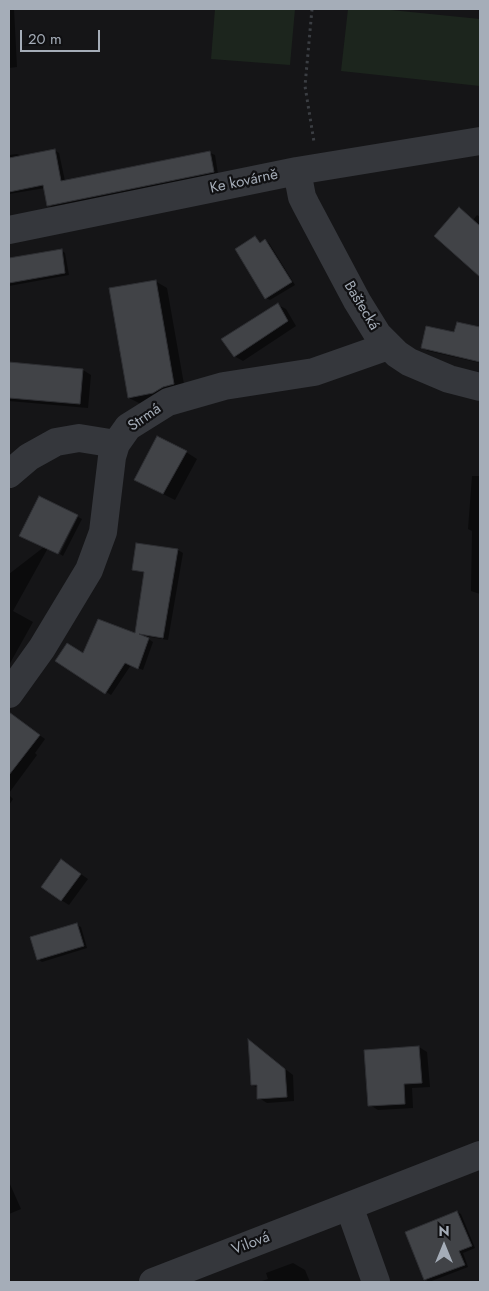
<!DOCTYPE html>
<meta charset="utf-8">
<style>
body{margin:0}
#map{position:relative;width:489px;height:1291px;overflow:hidden;background:#151517;font-family:Jost,sans-serif}
canvas{display:block}
.frame{position:absolute;inset:0;border:10px solid #a5adb8;pointer-events:none}
.north{position:absolute;left:419px;top:1221px;width:50px;height:50px;-webkit-text-stroke:4px #101012;paint-order:stroke;rotate:0deg;font-size:14px;font-weight:700;line-height:20px;text-align:center;color:#a5adb8}
.north::after{content:'';display:block;margin:auto;width:18px;height:22px;background:#a5adb8;clip-path:polygon(50% 0,100% 100%,50% 72%,0 100%)}
.scale{position:absolute;left:20px;top:30px;width:80px;height:22px;box-sizing:border-box;border:2px solid #a5adb8;border-top:0;padding-left:6px;font-size:15px;line-height:18px;white-space:nowrap;color:#a5adb8;-webkit-text-stroke:4px #101012;paint-order:stroke}
</style>
<div id="map">
<canvas width="489" height="1291"></canvas>
<div class="frame"></div>
<div class="north">N</div>
<div class="scale">20 m</div>
</div>
<script>
const c = document.querySelector('canvas').getContext('2d');
c.lineJoin = 'round';
function paint(path, color) { c.fillStyle = color; c.fill(path, 'evenodd'); }
const toPath = rows => new Path2D(rows.map(r => 'M' + r).join(''));
function trace(path, color, width, dash) { c.strokeStyle = color; c.lineWidth = width; c.lineCap = dash ? 'butt' : 'round'; c.setLineDash(dash || []); c.stroke(path); }
function write(font, color, halo, rows, align = 'center') {
  c.font = font + ' Jost,sans-serif'; c.lineWidth = 4.5; c.setLineDash([]); c.textBaseline = 'middle'; c.strokeStyle = halo; c.fillStyle = color; for (const [text, x, y, turn = 0] of rows) {
    c.save(); c.translate(x, y); c.rotate((+turn || 0) * Math.PI / 180); c.textAlign = isNaN(turn) ? turn : align; if (halo) c.strokeText(text, 0, 0); c.fillText(text, 0, 0); c.restore();
  }
}
paint(toPath([
 [215,9,295,9,290,65,211,59],
 [348,9,381,9,480,19,480,86,341,71]
]), '#1c251d');
paint(toPath([
 [9,9,14,9,17,67,9,68],
 [54,150,59,153,65,181,210,153,215,155,218,174,53,208,48,205,45,188,9,194,9,155,17,154,22,156],
 [463,211,473,220,477,215,480,217,480,253,470,265],
 [255,238,261,243,265,241,269,243,295,285,270,300,266,298],
 [61,250,65,253,69,275,9,286,9,259],
 [155,281,167,288,185,390,141,404,129,398],
 [278,305,286,309,296,326,243,361,234,356],
 [458,323,480,328,480,363,428,351,422,348,455,334],
 [9,363,83,370,91,375,88,408,9,401,9,403],
 [186,452,197,459,175,500,147,486],
 [472,476,480,476,480,594,471,591,472,531,468,529],
 [78,517,82,519,63,556,60,554],
 [44,547,48,548,13,611,33,622,9,665,9,574],
 [178,550,183,553,168,640,144,636,153,642,143,670,131,665,111,695,57,660,84,655,136,634,145,573,134,570],
 [22,723,45,739,35,753,37,755,9,793,9,741],
 [9,795,13,799,9,805],
 [69,866,88,879,69,905,61,900],
 [77,925,81,927,87,948,42,962,38,959],
 [249,1041,293,1075,294,1101,267,1103,259,1098,258,1088,252,1085],
 [419,1047,427,1052,430,1087,412,1088,413,1108,378,1110,370,1105,366,1051],
 [9,1182,21,1209,9,1214],
 [457,1212,461,1214,475,1248,463,1253,468,1267,429,1282,425,1279],
 [293,1263,305,1270,310,1282,259,1282,268,1279,266,1273]
]), '#0007');
const building = toPath([
 [55,149,61,181,210,151,214,172,47,206,43,185,9,192,9,158,55,149],
 [459,207,480,226,480,277,434,236,459,207],
 [255,236,260,243,265,239,292,282,265,299,235,249,255,236],
 [62,249,65,273,9,283,9,258,62,249],
 [156,280,174,384,163,387,153,393,128,398,109,288,156,280],
 [278,303,288,321,234,357,221,339,278,303],
 [457,322,480,327,480,362,421,348,426,326,454,332,457,322],
 [9,362,83,369,80,404,9,398,9,362],
 [157,436,187,451,163,494,134,480,157,436],
 [39,496,78,515,58,554,19,536,39,496],
 [136,543,178,549,163,638,139,634,149,638,138,669,125,663,105,694,55,661,67,643,83,653,98,619,135,633,144,572,132,570,136,543],
 [9,712,40,735,9,775,9,712],
 [61,859,81,874,61,901,41,887,61,859],
 [77,923,84,946,37,960,30,937,77,923],
 [248,1039,285,1069,287,1097,257,1099,257,1085,251,1085,248,1039],
 [419,1046,422,1083,404,1084,405,1104,368,1106,364,1050,419,1046],
 [457,1211,472,1246,459,1251,465,1265,424,1280,405,1232,457,1211]
]);
paint(building, '#414347');
trace(building, '#2e2f33', 1);
trace(toPath([
 [312,9,305,86,314,142]
]), '#3b3e43', 3, [2.5, 4]);
trace(toPath([
 [297,171,302,197,306,205,357,301,378,335,397,354,409,362,449,379,480,387],
 [9,230,297,171,480,141],
 [9,474,29,457,56,442,79,438,116,444],
 [9,694,42,648,89,570,103,532,112,457,116,444,128,427,168,402,224,386,314,372,388,346],
 [153,1282,349,1206],
 [376,1282,349,1206,480,1155]
]), '#35373c', 28);
write('15px', '#a5adb8', '#101012', [
 ["Ke kovárně",244,182,-12],
 ["Baštecká",361,306,59],
 ["Strmá",145,418,-35],
 ["Vilová",251,1244,-21]
]);
</script>
